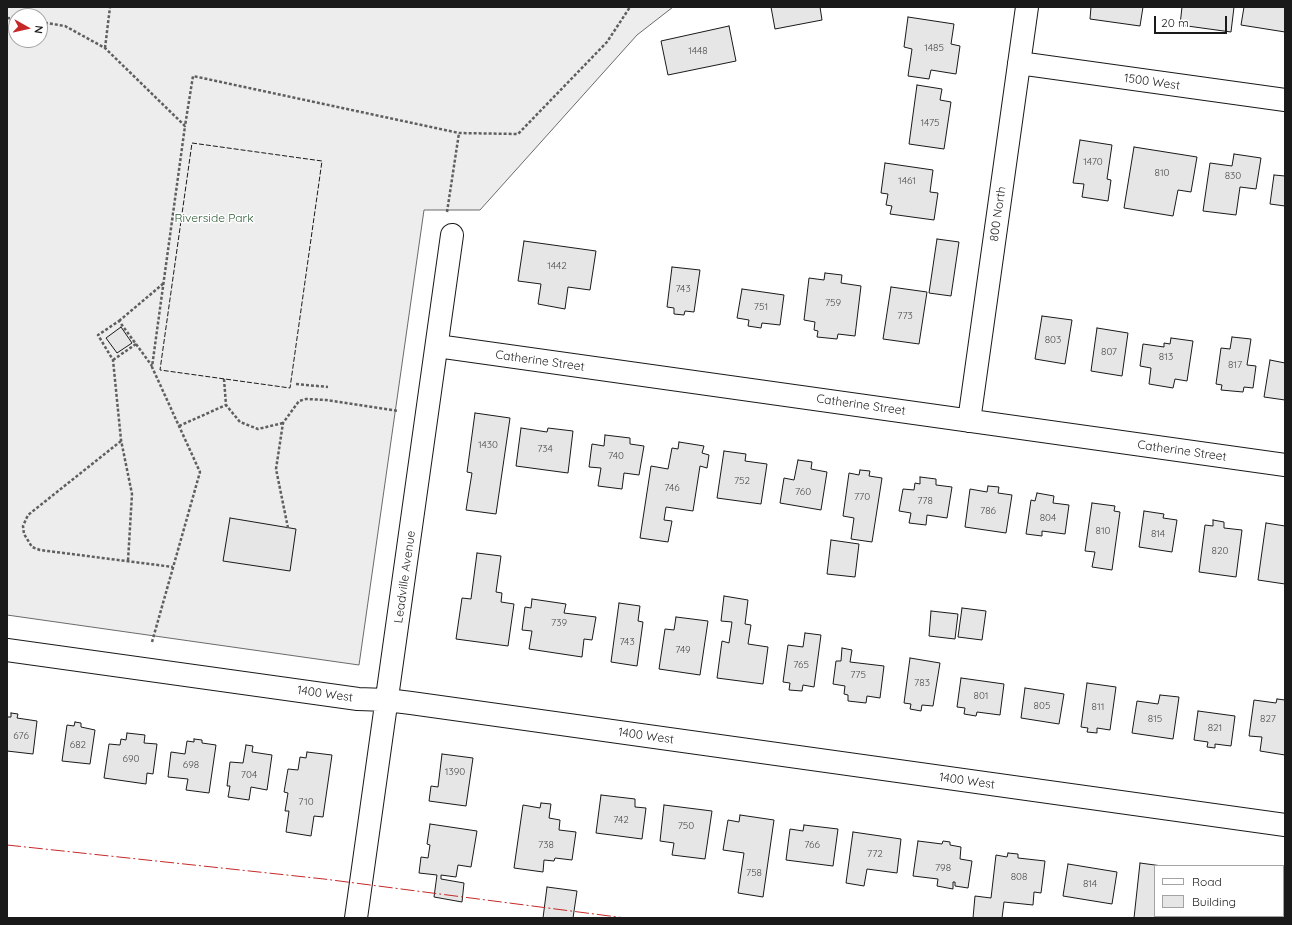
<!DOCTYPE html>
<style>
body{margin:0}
#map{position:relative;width:1292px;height:925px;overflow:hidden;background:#fff;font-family:Quicksand,sans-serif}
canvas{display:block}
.frame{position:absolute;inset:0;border:8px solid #1a1a1a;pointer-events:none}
.legend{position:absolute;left:1154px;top:865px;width:130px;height:52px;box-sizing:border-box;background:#fff;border:1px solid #a3a3a3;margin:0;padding:5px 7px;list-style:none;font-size:12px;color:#1a1a1a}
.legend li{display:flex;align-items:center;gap:8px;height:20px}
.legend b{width:20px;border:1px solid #a3a3a3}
.north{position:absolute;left:8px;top:8px;width:40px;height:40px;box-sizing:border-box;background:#fff;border:1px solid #a3a3a3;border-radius:50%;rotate:98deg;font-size:11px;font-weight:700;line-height:16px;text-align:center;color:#1a1a1a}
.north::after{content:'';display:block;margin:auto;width:14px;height:18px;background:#c62828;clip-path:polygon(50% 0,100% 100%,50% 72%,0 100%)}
.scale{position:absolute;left:1154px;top:16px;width:73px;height:18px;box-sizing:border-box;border:2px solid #1a1a1a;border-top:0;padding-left:5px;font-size:12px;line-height:14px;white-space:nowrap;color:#1a1a1a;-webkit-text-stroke:3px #fff;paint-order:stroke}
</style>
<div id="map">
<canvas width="1292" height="925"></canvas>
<div class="frame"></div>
<ul class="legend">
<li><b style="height:5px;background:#fff"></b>Road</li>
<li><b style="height:11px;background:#e6e6e6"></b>Building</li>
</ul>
<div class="north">N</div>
<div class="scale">20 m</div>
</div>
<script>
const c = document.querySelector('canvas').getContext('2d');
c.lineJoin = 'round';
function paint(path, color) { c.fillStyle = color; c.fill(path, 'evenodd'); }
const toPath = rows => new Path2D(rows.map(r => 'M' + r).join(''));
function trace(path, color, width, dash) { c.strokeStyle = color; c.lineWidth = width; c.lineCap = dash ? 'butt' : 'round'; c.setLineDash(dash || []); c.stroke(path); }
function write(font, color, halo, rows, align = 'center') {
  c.font = font + ' Quicksand,sans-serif'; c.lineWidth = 3; c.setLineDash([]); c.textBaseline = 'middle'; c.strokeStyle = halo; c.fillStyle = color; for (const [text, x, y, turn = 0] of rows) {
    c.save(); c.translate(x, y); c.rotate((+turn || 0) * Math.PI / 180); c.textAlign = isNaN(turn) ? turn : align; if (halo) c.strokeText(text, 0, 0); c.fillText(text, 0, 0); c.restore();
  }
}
const built = toPath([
 [7,7,673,7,637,35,480,210,424,210,359,665,7,615,7,7],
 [16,16,40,16,40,40,16,40,16,16]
]);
paint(built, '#ededed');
trace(built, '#6a6a6a', 1);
const building = toPath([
 [771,7,820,7,822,20,775,29,771,7],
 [1091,7,1143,7,1140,26,1090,19,1091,7],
 [1182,7,1234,7,1231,32,1180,25,1182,7],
 [1244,7,1285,7,1285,32,1241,25,1244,7],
 [908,17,954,24,951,44,960,46,956,74,931,70,929,79,908,76,912,49,904,47,908,17],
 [729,26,736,61,668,75,661,41,729,26],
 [917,85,942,89,940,100,951,102,944,149,909,144,917,85],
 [1080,140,1112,145,1107,179,1111,180,1108,201,1082,197,1084,184,1073,183,1080,140],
 [1134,147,1197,157,1191,192,1178,190,1173,216,1124,208,1134,147],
 [1234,154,1261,158,1256,189,1240,187,1236,215,1203,211,1210,163,1232,166,1234,154],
 [885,163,933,170,930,192,938,193,934,220,890,214,892,206,886,205,888,194,881,193,885,163],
 [1274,175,1285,176,1285,206,1270,204,1274,175],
 [937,239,959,242,951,296,929,293,937,239],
 [524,241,596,251,590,290,568,287,565,309,538,304,541,284,518,281,524,241],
 [672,267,700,270,694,312,685,311,684,315,674,314,674,308,667,307,672,267],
 [825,273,842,275,841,283,861,286,855,336,838,334,837,339,817,337,818,331,814,330,815,322,804,320,809,278,824,280,825,273],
 [891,287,927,292,919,344,883,339,891,287],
 [742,289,784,295,780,325,762,323,761,328,748,326,749,320,737,318,742,289],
 [1042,316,1072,320,1065,364,1035,359,1042,316],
 [121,327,132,343,117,353,106,338,121,327],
 [1097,328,1128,333,1122,376,1091,371,1097,328],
 [1232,337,1251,339,1247,365,1256,366,1253,388,1244,387,1243,392,1221,390,1222,385,1216,384,1221,348,1230,349,1232,337],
 [1171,338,1193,341,1187,381,1175,379,1173,388,1149,384,1151,368,1140,366,1143,344,1164,347,1164,343,1170,344,1171,338],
 [1270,360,1285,363,1285,400,1264,397,1270,360],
 [475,413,510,418,496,514,466,510,472,473,467,472,475,413],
 [521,428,547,432,548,428,573,431,568,473,516,466,521,428],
 [605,435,630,438,630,444,644,446,639,475,624,473,622,489,598,486,601,468,589,467,592,444,604,446,605,435],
 [679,442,704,446,702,453,709,455,707,468,700,466,693,511,666,507,664,520,672,521,668,542,640,538,651,466,668,469,672,448,678,449,679,442],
 [724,451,746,454,745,461,767,464,761,504,717,498,724,451],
 [798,460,812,462,811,469,827,472,821,510,780,503,784,478,794,480,798,460],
 [860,470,870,471,869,476,882,478,872,542,851,539,854,518,843,516,849,473,859,475,860,470],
 [920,477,936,479,936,485,952,487,947,518,927,515,926,525,909,523,911,513,899,511,903,489,914,490,915,483,920,484,920,477],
 [988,486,999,487,998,493,1012,495,1006,533,965,527,970,489,987,492,988,486],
 [1037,493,1054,496,1053,503,1069,505,1065,534,1042,531,1042,536,1026,534,1031,500,1035,501,1037,493],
 [1092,503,1115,506,1114,511,1120,512,1112,570,1092,567,1095,552,1085,551,1092,503],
 [1144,511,1164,514,1163,518,1177,520,1172,552,1139,547,1144,511],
 [230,518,296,529,290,571,223,561,230,518],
 [1213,520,1224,522,1224,528,1242,530,1236,577,1199,572,1205,525,1213,526,1213,520],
 [1266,523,1285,526,1285,584,1258,580,1266,523],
 [831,540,859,544,855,577,827,574,831,540],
 [477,553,501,556,496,592,502,593,501,602,514,604,508,646,456,639,462,598,471,599,477,553],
 [724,596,748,600,745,624,751,625,748,644,768,647,763,684,717,678,722,641,729,643,732,622,721,621,724,596],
 [532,599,566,604,564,613,596,617,592,640,584,639,582,657,529,649,532,631,522,630,525,607,531,608,532,599],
 [619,603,640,606,638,621,643,622,637,666,611,662,619,603],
 [962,608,986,611,982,640,958,637,962,608],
 [931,611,958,614,955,639,929,636,931,611],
 [676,617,708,621,700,675,659,669,665,629,674,630,676,617],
 [805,633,821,635,814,687,803,685,802,691,789,690,790,683,783,682,788,645,803,647,805,633],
 [842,648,852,650,850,662,884,666,880,698,867,696,866,703,848,701,848,695,844,694,845,686,833,684,836,661,841,661,842,648],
 [910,658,940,663,933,706,922,705,921,711,910,709,911,704,904,703,910,658],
 [961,678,1004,684,1000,715,977,712,976,716,964,714,965,708,957,707,961,678],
 [1087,683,1116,687,1110,730,1097,728,1097,733,1087,732,1088,728,1081,727,1087,683],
 [1025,688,1064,694,1059,724,1021,718,1025,688],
 [1160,695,1179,697,1173,739,1132,733,1137,701,1158,704,1160,695],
 [1277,699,1285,700,1285,755,1260,751,1262,737,1249,736,1254,700,1276,703,1277,699],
 [1198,711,1235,716,1231,746,1215,744,1215,748,1207,747,1208,742,1194,740,1198,711],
 [11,713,18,714,17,718,37,721,33,754,7,751,7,717,11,717,11,713],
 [75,722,81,723,81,727,95,730,90,764,62,761,67,725,74,726,75,722],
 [127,733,145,735,144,743,157,744,153,774,147,773,146,784,104,778,109,744,120,745,121,739,126,740,127,733],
 [194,739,202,740,202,743,216,745,209,793,186,790,188,779,168,777,171,752,185,754,187,741,194,742,194,739],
 [246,745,253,746,252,752,272,755,267,790,251,787,249,800,228,797,230,786,227,786,230,762,243,763,246,745],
 [307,752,332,755,323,817,314,816,311,836,286,832,289,811,285,811,288,793,284,792,288,769,298,770,300,757,306,758,307,752],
 [442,754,473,758,466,806,429,801,431,786,438,787,442,754],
 [601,795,635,799,635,807,646,808,642,839,596,833,601,795],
 [541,803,551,804,549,818,560,820,559,830,576,832,572,860,555,858,554,861,544,860,543,872,514,868,523,805,540,808,541,803],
 [664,805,712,811,705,859,672,855,674,843,660,841,664,805],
 [740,815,774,820,763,897,738,893,744,853,723,850,728,820,739,822,740,815],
 [430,824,477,831,471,867,458,865,456,877,441,875,441,879,464,883,462,902,434,897,437,875,419,873,421,857,428,858,430,845,427,844,430,824],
 [804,825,838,829,833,866,786,860,790,829,803,831,804,825],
 [853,832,901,839,897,873,867,869,864,886,846,883,853,832],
 [918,841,942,844,943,841,950,842,950,845,961,847,960,859,972,861,968,888,955,886,955,882,953,882,953,889,937,886,938,879,913,876,918,841],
 [1008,853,1018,854,1018,858,1045,861,1041,893,1034,892,1033,905,1004,902,1002,918,973,918,975,896,991,898,996,855,1007,857,1008,853],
 [1140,863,1162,866,1155,866,1155,916,1168,916,1168,918,1134,918,1140,863],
 [1068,864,1117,872,1112,904,1063,896,1068,864],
 [547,887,577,891,573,918,543,918,547,887],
 [1283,891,1285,891,1285,918,1241,918,1242,916,1283,916,1283,891],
 [1190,916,1224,916,1224,918,1190,918,1190,916]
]);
paint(building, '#e6e6e6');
trace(building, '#1a1a1a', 1);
const street = toPath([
 [1019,63,1285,100],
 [437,346,1285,465],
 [969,421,1027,7],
 [7,650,358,699,387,700,411,703,1285,825],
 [356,918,452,235]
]);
trace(street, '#1a1a1a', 24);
trace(toPath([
 [7,18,16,19],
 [40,22,65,26,105,48,185,126,193,76,459,133,518,134,607,42,630,7],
 [105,48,110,7],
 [447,212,459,133],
 [119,321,164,283],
 [136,344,152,366],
 [113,360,136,344,119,321,98,335,113,360,121,440,132,494,128,561],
 [224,379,226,405,240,422,258,429,283,423],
 [296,384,328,387],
 [179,426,226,405],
 [121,441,28,515,23,526,24,534,32,547,40,550,173,567],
 [288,528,276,469,283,423,299,401,306,399,326,400,399,411],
 [152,642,200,472,152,367,185,126]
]), '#5f5f5f', 2.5, [3, 2]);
trace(street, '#fff', 22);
trace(toPath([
 [192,143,322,161,290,388,160,370,192,143]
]), '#1a1a1a', 1, [5, 2]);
trace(toPath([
 [7,845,324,879,625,918]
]), '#c62828', 1, [14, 3, 2, 3]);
write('10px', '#4d4d4d', null, [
 ["1485",934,48],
 ["1448",698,51],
 ["1475",930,123],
 ["1470",1093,162],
 ["810",1162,173],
 ["830",1233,176],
 ["1461",907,181],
 ["1442",557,266],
 ["743",683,289],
 ["759",833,303],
 ["751",761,307],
 ["773",905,316],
 ["803",1053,340],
 ["807",1109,352],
 ["813",1166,357],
 ["817",1235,365],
 ["1430",488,445],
 ["734",545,449],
 ["740",616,456],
 ["752",742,481],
 ["746",672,488],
 ["760",803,492],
 ["770",862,497],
 ["778",925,501],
 ["786",988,511],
 ["804",1048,518],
 ["810",1103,531],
 ["814",1158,534],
 ["820",1220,551],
 ["739",559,623],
 ["743",627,642],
 ["749",683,650],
 ["765",801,665],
 ["775",858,675],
 ["783",922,683],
 ["801",981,696],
 ["805",1042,706],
 ["811",1098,707],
 ["815",1155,719],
 ["827",1268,719],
 ["821",1215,728],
 ["676",21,736],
 ["682",78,745],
 ["690",131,759],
 ["698",191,765],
 ["1390",455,772],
 ["704",249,775],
 ["710",306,802],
 ["742",621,820],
 ["750",686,826],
 ["738",546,845],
 ["766",812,845],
 ["772",875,854],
 ["798",943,868],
 ["758",754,873],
 ["808",1019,877],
 ["814",1090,884]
]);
write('12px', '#1a1a1a', '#fff', [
 ["1500 West",1152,82,8],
 ["800 North",998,214,-82],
 ["Catherine Street",540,361,8],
 ["Catherine Street",861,405,8],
 ["Catherine Street",1182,451,8],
 ["Leadville Avenue",405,577,-82],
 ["1400 West",325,694,8],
 ["1400 West",646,736,8],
 ["1400 West",967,781,8]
]);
write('12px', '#2b5a34', '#fff', [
 ["Riverside Park",214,218]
]);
</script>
